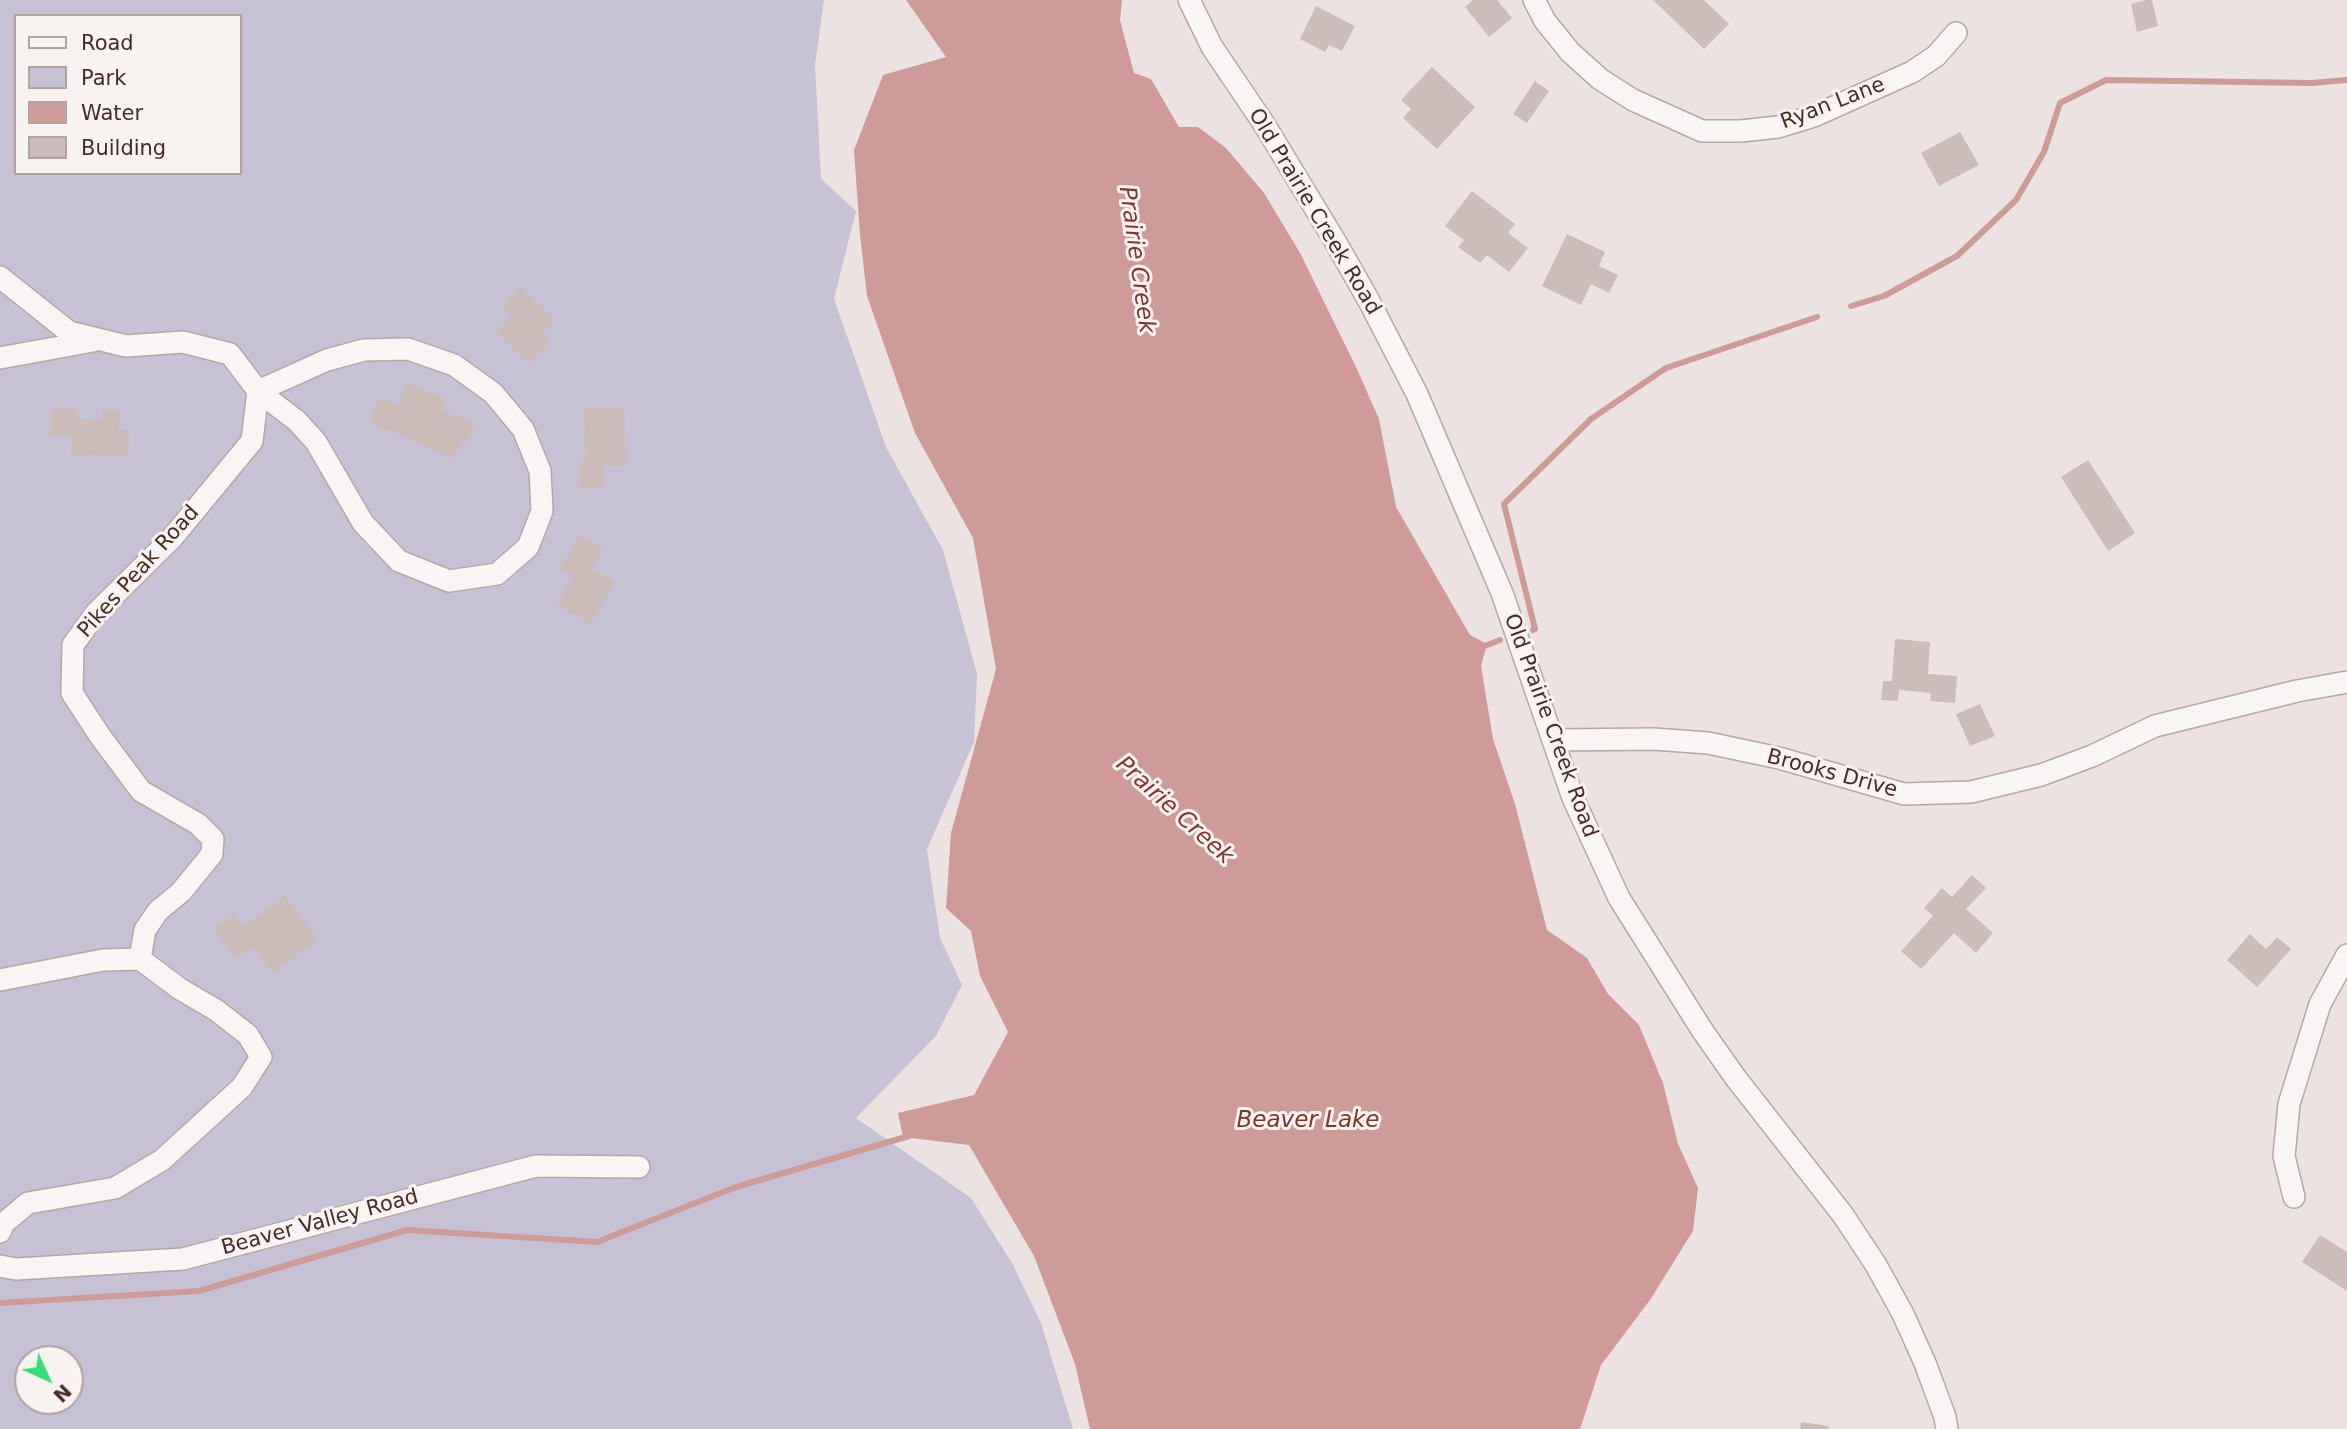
<!DOCTYPE html>
<style>
body{margin:0}
#map{position:relative;width:2347px;height:1429px;overflow:hidden;background:#ebe2e1;font-family:"DejaVu Sans",sans-serif}
canvas{display:block}
.legend{position:absolute;left:14px;top:14px;width:228px;height:161px;box-sizing:border-box;background:#f8f2f1;border:2px solid #b0a3a0;margin:0;padding:9px 12px;list-style:none;font-size:21px;color:#452d27}
.legend li{display:flex;align-items:center;gap:14px;height:35px}
.legend b{width:35px;border:2px solid #b0a3a0}
.north{position:absolute;left:14px;top:1345px;width:70px;height:70px;box-sizing:border-box;background:#f8f2f1;border:2px solid #b0a3a0;border-radius:50%;rotate:135deg;font-size:19px;font-weight:700;line-height:28px;text-align:center;color:#452d27}
.north::after{content:'';display:block;margin:auto;width:24px;height:32px;background:#38dd7b;clip-path:polygon(50% 0,100% 100%,50% 72%,0 100%)}
</style>
<div id="map">
<canvas width="2347" height="1429"></canvas>
<ul class="legend">
<li><b style="height:9px;background:#f9f5f4"></b>Road</li>
<li><b style="height:19px;background:#c7c1d6"></b>Park</li>
<li><b style="height:19px;background:#cf9b98"></b>Water</li>
<li><b style="height:19px;background:#ccbdba"></b>Building</li>
</ul>
<div class="north">N</div>
</div>
<script>
const c = document.querySelector('canvas').getContext('2d');
c.lineJoin = 'round';
function paint(path, color) { c.fillStyle = color; c.fill(path, 'evenodd'); }
const toPath = rows => new Path2D(rows.map(r => 'M' + r).join(''));
function trace(path, color, width, dash) { c.strokeStyle = color; c.lineWidth = width; c.lineCap = dash ? 'butt' : 'round'; c.setLineDash(dash || []); c.stroke(path); }
function write(font, color, halo, rows, align = 'center') {
  c.font = font + ' "DejaVu Sans",sans-serif'; c.lineWidth = 6; c.setLineDash([]); c.textBaseline = 'middle'; c.strokeStyle = halo; c.fillStyle = color; for (const [text, x, y, turn = 0] of rows) {
    c.save(); c.translate(x, y); c.rotate((+turn || 0) * Math.PI / 180); c.textAlign = isNaN(turn) ? turn : align; if (halo) c.strokeText(text, 0, 0); c.fillText(text, 0, 0); c.restore();
  }
}
paint(toPath([
 [0,0,824,0,815,65,821,179,856,211,834,299,886,447,943,550,977,674,974,742,927,849,940,938,962,985,936,1036,856,1118,971,1198,1012,1263,1041,1323,1073,1429,0,1429],
 [16,16,240,16,240,173,16,173],
 [28,1359,70,1359,70,1401,28,1401]
]), '#c7c1d6');
paint(toPath([
 [906,0,1122,0,1120,20,1134,73,1151,79,1179,127,1198,127,1226,148,1264,193,1300,253,1357,369,1379,419,1396,507,1470,635,1487,644,1481,666,1493,739,1515,804,1547,930,1587,958,1608,994,1639,1025,1663,1083,1678,1144,1698,1188,1693,1231,1650,1300,1601,1365,1580,1429,1090,1429,1075,1364,1034,1256,969,1145,903,1137,898,1113,974,1095,1008,1032,980,976,971,931,946,908,951,833,996,669,973,538,915,433,867,296,860,235,854,150,883,75,946,57]
]), '#cf9b98');
trace(toPath([
 [1851,306,1884,296,1957,256,2016,200,2044,152,2060,103,2106,80,2312,83,2347,80],
 [1533,630,1535,629,1504,504,1591,419,1666,368,1817,317],
 [1482,647,1500,640],
 [0,1303,199,1291,407,1230,597,1242,736,1187,909,1136]
]), '#cf9b98', 6);
paint(toPath([
 [1473,0,1497,0,1512,18,1489,37,1465,7],
 [1653,0,1704,0,1729,24,1704,49],
 [2146,0,2152,0,2158,26,2137,32,2131,4],
 [1316,6,1355,26,1342,51,1329,45,1325,52,1300,39],
 [1432,67,1475,107,1437,149,1403,118,1411,109,1401,100],
 [1535,81,1549,91,1527,123,1513,114],
 [1960,132,1979,165,1939,186,1921,153],
 [1472,191,1515,224,1508,233,1528,248,1509,272,1487,255,1480,263,1458,247,1464,240,1445,226],
 [1567,234,1605,252,1599,266,1618,275,1609,293,1591,284,1581,305,1542,286],
 [520,287,555,320,543,333,551,341,530,364,496,331,512,315,502,306],
 [407,382,446,399,442,410,475,424,466,444,461,442,454,459,370,422,380,398,397,406],
 [624,407,626,465,603,466,604,488,579,489,578,462,586,462,584,408],
 [51,408,78,409,77,419,102,420,103,410,120,410,119,429,129,430,128,457,71,454,71,436,49,435],
 [2088,460,2135,533,2108,551,2061,477],
 [579,535,603,548,592,569,615,581,591,624,557,605,573,576,560,569],
 [1895,639,1930,642,1928,674,1957,676,1955,703,1930,701,1931,693,1899,690,1898,701,1881,700,1883,681,1892,681],
 [1980,704,1995,736,1970,746,1956,714],
 [1972,875,1986,888,1966,909,1993,933,1976,953,1954,933,1921,969,1901,951,1933,916,1924,908,1942,888,1952,897],
 [285,896,318,939,273,973,253,947,237,959,214,929,233,914,243,927],
 [2250,934,2266,949,2277,937,2291,949,2257,987,2227,960],
 [2320,1235,2347,1252,2347,1291,2302,1262],
 [1801,1422,1829,1426,1828,1429,1800,1429]
]), '#ccbdba');
const minor = toPath([
 [1189,0,1212,47,1264,124,1335,241,1369,301,1417,394,1502,593,1573,798,1619,898,1702,1030,1735,1077,1843,1215,1876,1265,1903,1314,1925,1363,1945,1417,1947,1429],
 [1534,0,1545,21,1570,52,1600,79,1633,100,1702,131,1741,131,1778,127,1814,116,1912,72,1936,56,1956,33],
 [0,277,69,332,126,346,183,342,230,354,258,391,252,441,172,538,96,613,73,645,72,693,100,736,141,791,198,824,213,839,212,854,181,892,158,911,145,930,140,959],
 [408,349,454,365,493,393,523,429,540,471,542,511,528,547,497,574,449,581,399,561,363,523,316,442,297,421,258,391,327,360,364,350,408,349],
 [0,358,93,341],
 [1553,740,1654,739,1708,743,1779,758,1904,794,1971,792,2041,775,2092,756,2155,726,2297,691,2347,682],
 [0,980,103,960,140,959],
 [2294,1197,2284,1156,2289,1104,2320,1004,2347,955],
 [0,1232,4,1223,28,1203,115,1188,162,1160,242,1087,261,1057,248,1035,216,1010,180,989,140,959],
 [0,1266,16,1269,183,1259,536,1166,639,1167]
]);
trace(minor, '#b6a8a5', 24);
trace(minor, '#f9f5f4', 21);
write('21px', '#452d27', '#f8f2f1', [
 ["Ryan Lane",1833,104,-21],
 ["Old Prairie Creek Road",1314,212,59],
 ["Pikes Peak Road",139,572,-48],
 ["Old Prairie Creek Road",1550,726,70],
 ["Brooks Drive",1832,774,15],
 ["Beaver Valley Road",320,1223,-15]
]);
write('italic 23px', '#7e352c', '#f8f2f1', [
 ["Prairie Creek",1136,260,82],
 ["Prairie Creek",1174,811,42],
 ["Beaver Lake",1308,1121]
]);
</script>
